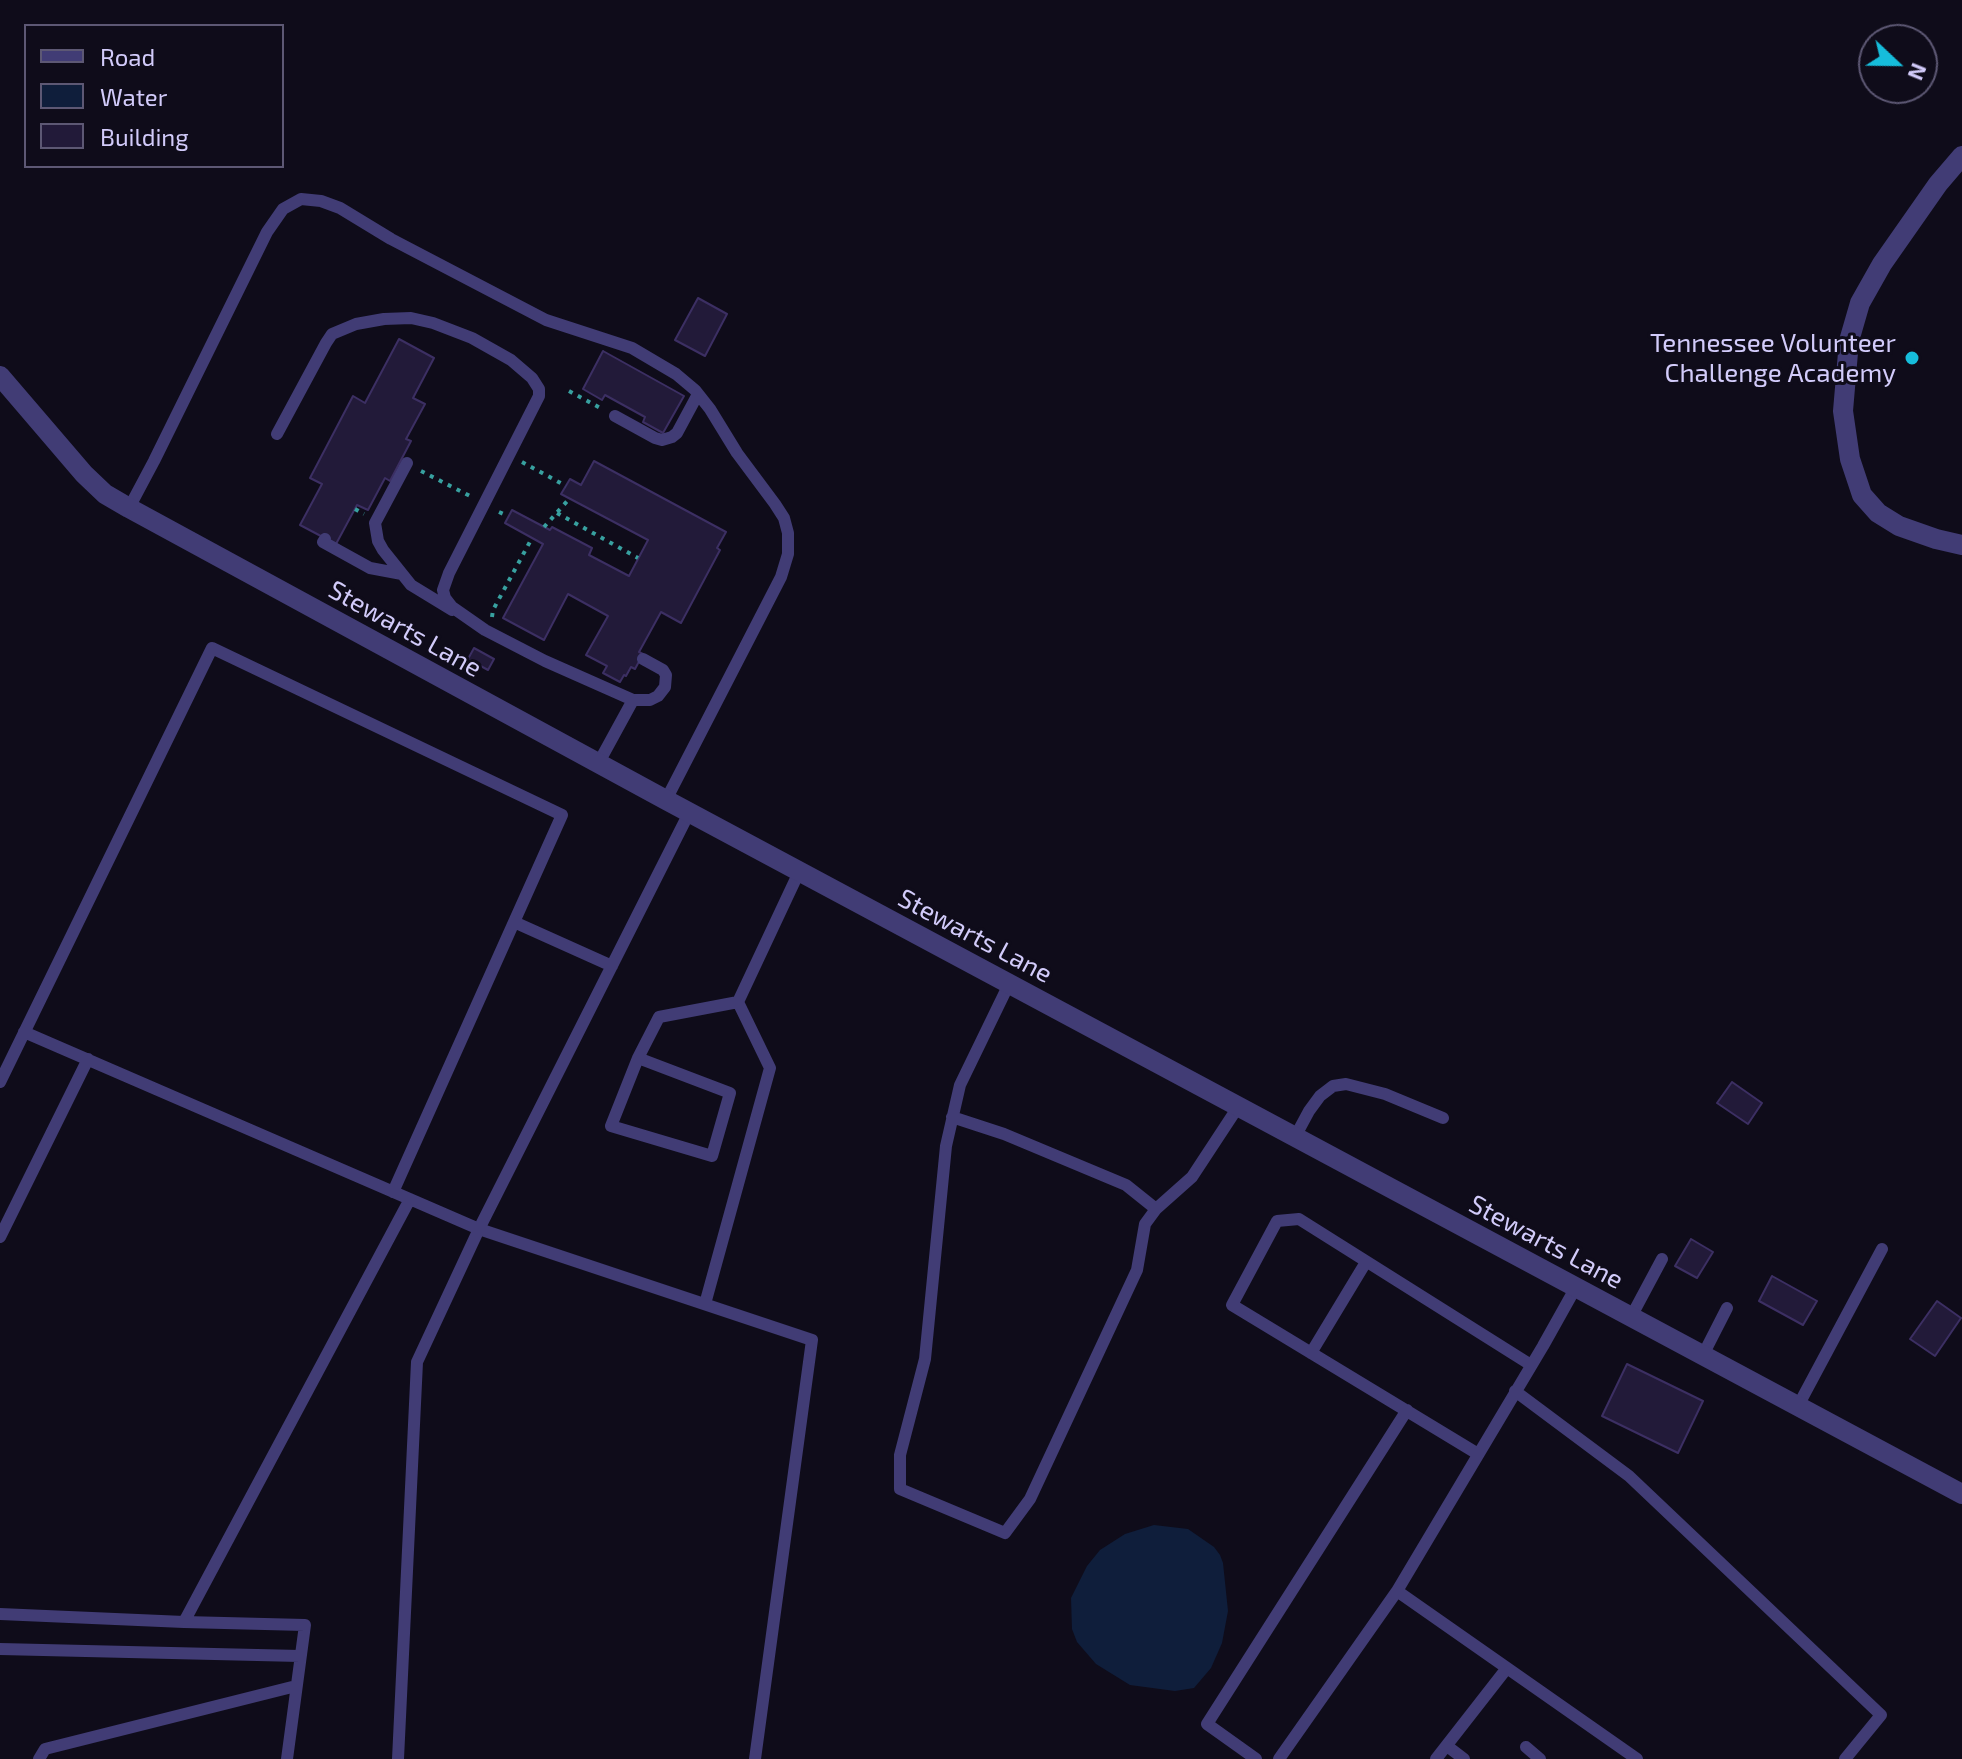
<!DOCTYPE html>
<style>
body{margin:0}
#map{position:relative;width:1962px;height:1759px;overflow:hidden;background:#0f0c1a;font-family:"Exo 2",sans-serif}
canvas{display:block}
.legend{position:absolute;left:24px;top:24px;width:260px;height:144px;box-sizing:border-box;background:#0f0c1a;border:2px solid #5d5874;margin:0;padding:10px 14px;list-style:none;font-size:24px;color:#d2cbfa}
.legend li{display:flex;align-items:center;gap:16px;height:40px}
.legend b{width:40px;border:2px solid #5d5874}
.north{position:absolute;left:1858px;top:24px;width:80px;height:80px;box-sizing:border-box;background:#0f0c1a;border:2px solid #5d5874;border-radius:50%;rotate:112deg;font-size:22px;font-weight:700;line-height:32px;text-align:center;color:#d2cbfa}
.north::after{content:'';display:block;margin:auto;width:28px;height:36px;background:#16bddb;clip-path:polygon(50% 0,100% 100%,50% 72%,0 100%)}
</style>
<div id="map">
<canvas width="1962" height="1759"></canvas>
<ul class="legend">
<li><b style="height:10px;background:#413c75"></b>Road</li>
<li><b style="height:22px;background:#0f1e3b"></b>Water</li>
<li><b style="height:22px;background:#221a39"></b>Building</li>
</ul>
<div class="north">N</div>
</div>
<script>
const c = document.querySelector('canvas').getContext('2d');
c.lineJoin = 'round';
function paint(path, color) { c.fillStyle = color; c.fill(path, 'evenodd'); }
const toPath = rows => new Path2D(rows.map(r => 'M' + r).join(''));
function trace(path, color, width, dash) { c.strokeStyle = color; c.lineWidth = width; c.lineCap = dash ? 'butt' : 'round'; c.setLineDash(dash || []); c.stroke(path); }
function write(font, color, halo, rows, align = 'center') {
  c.font = font + ' "Exo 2",sans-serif'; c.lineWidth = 6; c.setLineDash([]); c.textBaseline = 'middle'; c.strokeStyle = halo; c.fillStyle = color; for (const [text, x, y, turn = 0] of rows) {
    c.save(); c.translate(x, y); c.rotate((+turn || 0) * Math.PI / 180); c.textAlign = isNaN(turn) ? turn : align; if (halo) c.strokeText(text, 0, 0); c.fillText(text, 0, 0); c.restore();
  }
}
paint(toPath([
 [1154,1525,1188,1529,1214,1547,1220,1555,1223,1563,1228,1611,1222,1643,1211,1668,1194,1688,1175,1691,1130,1685,1096,1664,1077,1642,1072,1629,1071,1598,1087,1566,1100,1550,1125,1534]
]), '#0f1e3b');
const building = toPath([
 [698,298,727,314,705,356,675,340,698,298],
 [399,339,434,358,413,398,425,404,406,439,411,441,390,481,385,478,368,510,357,505,336,544,300,525,322,484,310,478,353,396,365,403,399,339],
 [603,351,684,396,663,433,643,422,645,417,605,395,602,400,583,389,603,351],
 [594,461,726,532,717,548,720,550,681,623,661,612,639,652,643,654,635,669,631,667,626,676,624,675,620,682,603,673,607,666,586,655,608,616,568,594,544,640,503,618,543,544,505,523,512,510,550,530,552,527,592,548,589,555,629,576,648,540,561,494,570,479,581,485,594,461],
 [474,648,494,659,488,670,468,659,474,648],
 [1732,1082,1762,1103,1748,1124,1717,1103,1732,1082],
 [1691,1239,1713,1252,1697,1278,1675,1266,1691,1239],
 [1772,1276,1817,1301,1803,1325,1759,1301,1772,1276],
 [1937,1301,1961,1318,1935,1356,1910,1339,1937,1301],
 [1627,1364,1703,1401,1678,1453,1602,1416,1627,1364]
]);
paint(building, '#221a39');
trace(building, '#3c2f63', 2);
trace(toPath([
 [569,391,602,409],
 [522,462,566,486],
 [421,471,470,496],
 [355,509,364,514],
 [499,512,508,516],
 [557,513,638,558],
 [544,527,570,498],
 [492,617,493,610,532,538]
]), '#38a1a0', 4, [4, 6]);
trace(toPath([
 [615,416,655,438,662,440,672,437,677,433,698,394],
 [277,434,326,343,332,334,356,324,384,319,411,318,433,323,472,338,511,360,532,378,539,389,539,396,449,573,443,590,445,598,452,607,485,630,545,661,633,700,650,700,658,696,665,687,666,675,663,670,643,659],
 [407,463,375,523,378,541,383,550,411,585,452,610],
 [129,508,154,461,267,232,283,209,301,199,321,201,340,208,391,239,546,320,632,348,676,374,695,390,710,409,737,453,775,504,784,518,788,533,788,554,781,577,666,800],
 [325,539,323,542,370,568,402,574],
 [598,764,633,700],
 [514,922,612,966],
 [1009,984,960,1085,946,1146,925,1359,900,1455,900,1489,1005,1533,1030,1499,1137,1270,1145,1224,1156,1209,1192,1177,1238,1107],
 [24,1032,479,1229,812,1340,755,1759],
 [638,1058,611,1126,712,1156,730,1093,638,1058,659,1017,738,1002],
 [0,1082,212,648,562,815,393,1192],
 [952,1117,1004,1134,1126,1185,1156,1209],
 [1295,1137,1309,1111,1320,1096,1333,1086,1346,1084,1385,1094,1443,1118],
 [0,1237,88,1059],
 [1576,1287,1543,1346,1397,1591,1637,1759],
 [705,1304,770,1068,738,1002,799,872],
 [1631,1317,1662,1259],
 [1311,1353,1366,1262],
 [1703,1355,1727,1308],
 [1515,1391,1629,1476,1881,1715,1845,1759],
 [1798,1406,1882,1249],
 [1478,1454,1232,1305,1277,1221,1299,1219,1531,1365],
 [0,1614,184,1622,305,1625,287,1759],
 [184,1622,410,1199],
 [0,1649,300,1656],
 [1447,1746,1464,1759],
 [1526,1747,1540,1759],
 [39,1759,45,1749,296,1686],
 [398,1759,417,1362,479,1229,689,813],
 [1256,1759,1207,1724,1407,1410],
 [1279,1759,1397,1591],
 [1436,1759,1507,1668]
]), '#413c75', 12);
trace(toPath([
 [1962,156,1938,184,1882,264,1860,303,1849,341,1843,411,1850,459,1862,495,1878,513,1899,526,1936,539,1962,545],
 [0,376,84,474,105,494,129,508,666,800,1962,1494]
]), '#413c75', 20);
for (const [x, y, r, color] of [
 [1912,358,8,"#16bddb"]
]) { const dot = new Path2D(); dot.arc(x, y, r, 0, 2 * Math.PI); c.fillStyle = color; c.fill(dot); trace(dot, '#0f0c1a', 3); }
write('26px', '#d2cbfa', '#0f0c1a', [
 ["Tennessee Volunteer",1896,343],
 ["Challenge Academy",1896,373]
], 'right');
write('26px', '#d2cbfa', '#0f0c1a', [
 ["Stewarts Lane",405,629,29],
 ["Stewarts Lane",975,936,28],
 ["Stewarts Lane",1546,1242,28]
]);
</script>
